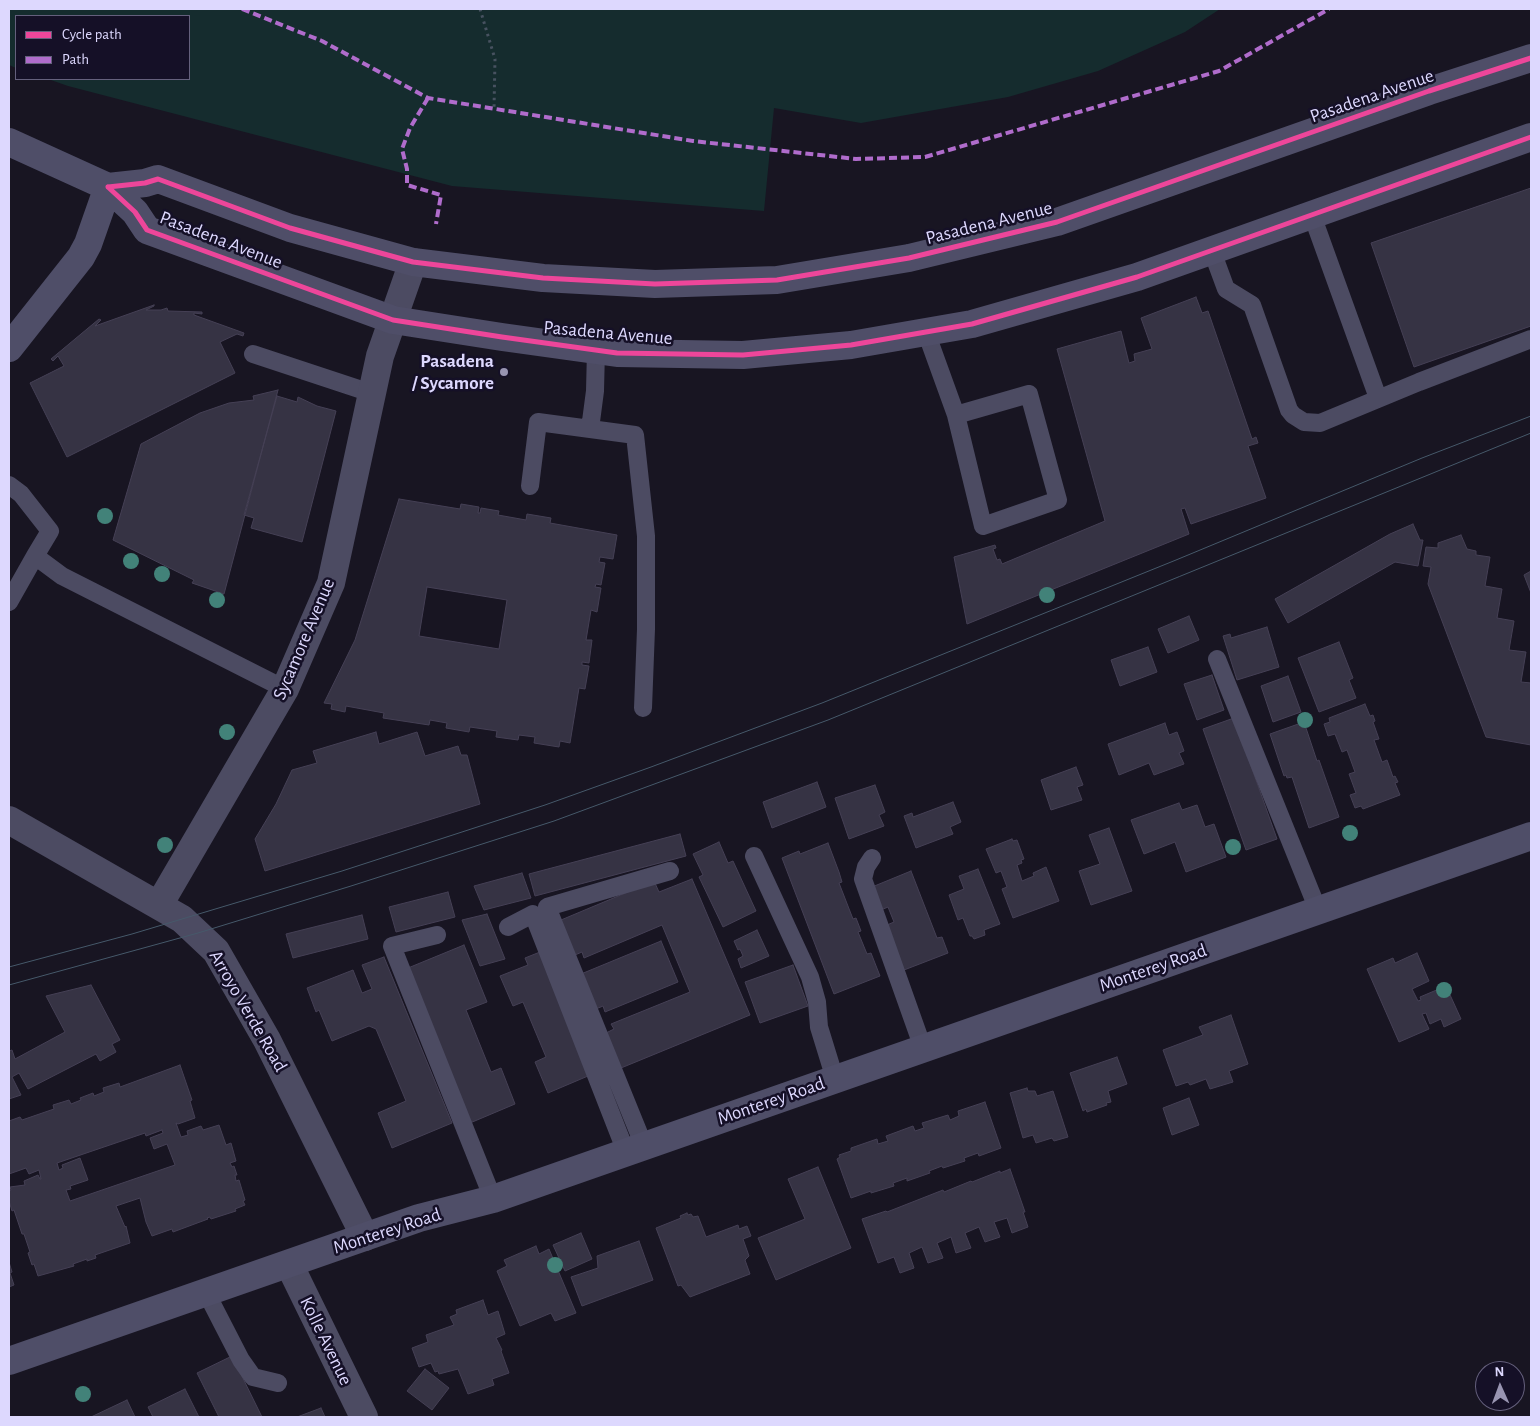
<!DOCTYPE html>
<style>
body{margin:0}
#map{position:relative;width:1540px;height:1426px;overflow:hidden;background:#181522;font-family:"Alegreya Sans",sans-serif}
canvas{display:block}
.frame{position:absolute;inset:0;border:10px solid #ddd8fe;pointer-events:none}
.legend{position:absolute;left:15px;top:15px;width:175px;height:65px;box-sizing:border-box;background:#151027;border:1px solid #65607d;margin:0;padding:6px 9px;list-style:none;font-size:15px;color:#ddd8fe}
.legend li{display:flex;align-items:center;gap:10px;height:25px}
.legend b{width:25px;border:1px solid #65607d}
.north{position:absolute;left:1475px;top:1361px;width:50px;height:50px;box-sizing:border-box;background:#151027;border:1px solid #65607d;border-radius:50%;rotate:358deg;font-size:14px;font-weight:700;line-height:20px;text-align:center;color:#ddd8fe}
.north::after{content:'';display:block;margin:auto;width:18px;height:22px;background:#9894b1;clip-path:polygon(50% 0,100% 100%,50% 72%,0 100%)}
</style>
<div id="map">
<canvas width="1540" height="1426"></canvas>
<div class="frame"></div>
<ul class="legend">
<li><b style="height:6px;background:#ed469a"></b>Cycle path</li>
<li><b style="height:6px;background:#b06ccc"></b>Path</li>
</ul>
<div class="north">N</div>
</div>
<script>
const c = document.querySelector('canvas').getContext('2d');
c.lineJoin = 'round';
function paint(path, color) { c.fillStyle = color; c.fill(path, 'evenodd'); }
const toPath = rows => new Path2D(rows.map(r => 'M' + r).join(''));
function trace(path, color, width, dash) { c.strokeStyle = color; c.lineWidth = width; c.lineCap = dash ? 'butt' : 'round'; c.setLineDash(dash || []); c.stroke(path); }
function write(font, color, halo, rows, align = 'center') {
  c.font = font + ' "Alegreya Sans",sans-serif'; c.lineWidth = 5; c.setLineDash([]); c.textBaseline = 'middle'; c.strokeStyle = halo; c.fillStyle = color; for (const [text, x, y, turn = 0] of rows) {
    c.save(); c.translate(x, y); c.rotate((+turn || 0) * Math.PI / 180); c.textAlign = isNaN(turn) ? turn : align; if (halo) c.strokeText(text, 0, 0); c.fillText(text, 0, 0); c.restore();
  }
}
paint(toPath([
 [9,9,1220,9,1185,32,1098,71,1008,97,861,123,774,108,764,211,452,186,68,86,48,79,189,79,189,16,16,16,16,68,9,65]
]), '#152c2e');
const building = toPath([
 [1531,188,1531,326,1414,367,1371,243,1531,188],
 [1196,297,1202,313,1208,311,1252,439,1256,437,1258,443,1248,446,1266,498,1191,524,1185,508,1181,509,1189,534,967,624,954,557,995,545,996,548,993,549,997,560,1000,559,1002,564,1105,521,1057,349,1121,331,1129,363,1135,361,1134,354,1152,349,1141,318,1196,297],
 [154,305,154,306,146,310,161,310,167,308,168,311,202,312,202,314,194,313,194,315,244,333,243,336,237,334,220,342,235,373,67,457,30,383,64,366,58,356,53,361,51,359,99,319,101,320,95,326,154,305],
 [278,390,224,594,192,583,194,580,113,540,141,444,200,413,229,403,254,400,253,396,278,390],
 [277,396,297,402,298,397,317,406,336,411,302,542,251,528,254,518,244,515,277,396],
 [399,499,460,509,461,504,479,507,478,513,480,513,481,508,499,511,498,515,526,520,527,514,551,518,550,523,617,535,613,559,600,557,599,562,605,563,601,585,596,584,595,587,601,588,597,612,591,610,586,640,592,640,589,663,582,662,582,665,589,666,585,689,579,688,570,743,560,741,559,747,534,743,535,737,519,735,518,740,496,737,497,731,470,727,469,732,446,728,447,723,430,720,429,725,383,718,384,713,346,706,345,712,331,709,332,704,324,703,355,640,399,499],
 [427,587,507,600,499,649,419,636,427,587],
 [1413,524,1420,540,1423,540,1418,566,1395,562,1288,623,1275,599,1390,534,1413,524],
 [1461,535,1467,549,1476,551,1476,555,1490,557,1485,586,1502,589,1497,618,1514,621,1509,650,1526,652,1521,682,1531,683,1531,745,1486,737,1428,584,1431,567,1423,566,1426,547,1438,548,1438,543,1461,535],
 [1531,571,1531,593,1524,575,1531,571],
 [1189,616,1199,640,1168,653,1158,629,1189,616],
 [1267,627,1279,667,1237,680,1223,636,1230,634,1231,638,1267,627],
 [1339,642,1353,678,1349,680,1356,698,1319,712,1298,658,1339,642],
 [1148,647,1157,672,1120,686,1111,660,1148,647],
 [1212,675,1224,710,1197,720,1184,684,1212,675],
 [1288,676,1301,712,1273,722,1261,686,1288,676],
 [1365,704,1370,716,1373,715,1375,721,1373,722,1379,739,1374,740,1382,762,1387,760,1393,777,1395,776,1398,782,1395,783,1400,795,1363,809,1361,806,1355,808,1350,795,1356,793,1349,774,1355,772,1347,750,1342,752,1335,734,1328,736,1324,724,1330,722,1329,718,1365,704],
 [1234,718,1277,839,1246,850,1203,729,1234,718],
 [1304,722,1317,761,1319,760,1339,817,1309,828,1292,777,1287,778,1286,775,1284,776,1270,734,1304,722],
 [1165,723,1169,735,1177,732,1184,751,1179,753,1184,764,1154,775,1149,763,1119,775,1108,744,1165,723],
 [376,732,379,744,417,732,425,756,458,746,461,755,467,755,480,804,265,871,255,839,276,804,292,770,317,763,313,751,376,732],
 [1076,767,1083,785,1077,787,1082,800,1051,810,1041,780,1076,767],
 [817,782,826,807,772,828,763,802,817,782],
 [875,785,885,812,879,815,884,826,849,839,835,798,875,785],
 [953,802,961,822,950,827,953,834,916,848,904,816,912,813,913,817,953,802],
 [1179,803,1182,810,1197,805,1205,827,1214,824,1226,857,1186,872,1175,842,1144,854,1131,820,1179,803],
 [1109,828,1132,891,1091,905,1079,871,1100,864,1089,835,1109,828],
 [680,834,686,856,535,896,529,874,680,834],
 [1012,839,1013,841,1017,840,1024,859,1021,860,1022,863,1017,865,1022,881,1034,876,1033,873,1046,867,1059,901,1013,918,1002,889,1007,887,1001,871,996,873,986,849,1012,839],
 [719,842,728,863,733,861,756,911,723,927,699,877,703,875,693,854,719,842],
 [828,843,839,872,842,882,839,883,853,919,856,918,861,931,858,932,867,954,871,953,880,976,834,994,782,858,799,851,800,854,828,843],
 [978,869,1000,924,984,930,985,935,974,939,972,936,970,936,963,918,958,920,949,895,964,889,959,876,978,869],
 [911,871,937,938,942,937,948,953,904,970,887,925,894,922,888,907,881,910,872,887,911,871],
 [522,873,531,898,484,910,474,886,522,873],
 [692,879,750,1015,621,1068,606,1033,614,1029,611,1024,690,992,662,925,584,958,582,952,575,955,561,920,654,881,659,892,692,879],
 [448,892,455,917,396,932,389,907,448,892],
 [487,914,505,959,480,966,462,920,487,914],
 [362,915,368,939,293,958,286,934,362,915],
 [757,930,769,956,741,968,738,959,743,956,740,949,738,950,734,941,757,930],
 [661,941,678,982,605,1012,603,1006,596,1009,581,974,661,941],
 [464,945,487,1002,466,1010,491,1072,501,1068,515,1104,470,1123,408,968,464,945],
 [540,952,595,1073,548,1093,535,1062,546,1057,523,1002,513,1006,500,976,528,965,525,958,540,952],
 [1417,953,1429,981,1412,989,1418,1001,1421,1000,1420,997,1446,986,1461,1019,1444,1027,1441,1019,1430,1024,1426,1013,1422,1014,1429,1029,1399,1042,1367,969,1393,958,1395,963,1417,953],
 [384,957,452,1123,392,1148,378,1113,406,1101,376,1029,369,1026,332,1041,319,1010,316,1012,307,988,353,970,362,993,372,989,362,965,384,957],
 [793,965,808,1006,760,1023,745,982,793,965],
 [91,985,120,1040,112,1044,116,1052,100,1061,96,1054,28,1089,19,1073,12,1077,21,1095,9,1099,9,1051,12,1050,15,1059,65,1032,46,996,91,985],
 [1231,1015,1248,1064,1229,1071,1233,1082,1210,1089,1206,1079,1190,1085,1188,1082,1176,1086,1163,1050,1203,1035,1199,1027,1231,1015],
 [1117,1057,1127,1084,1108,1091,1111,1102,1106,1103,1107,1105,1087,1112,1086,1109,1083,1111,1070,1073,1117,1057],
 [180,1065,192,1100,190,1101,195,1118,178,1124,176,1123,181,1137,188,1135,187,1131,201,1126,203,1130,219,1125,226,1145,231,1143,236,1161,230,1163,232,1167,234,1166,237,1175,235,1175,236,1181,239,1180,245,1200,243,1201,245,1205,235,1209,236,1211,211,1219,210,1217,207,1218,208,1219,173,1232,172,1229,152,1236,146,1222,140,1198,116,1206,125,1227,126,1226,130,1243,95,1255,96,1258,87,1261,87,1259,73,1264,74,1266,38,1276,34,1264,32,1265,28,1253,30,1252,24,1234,22,1234,14,1210,12,1211,9,1201,9,1191,11,1190,10,1187,25,1185,24,1181,38,1175,40,1179,41,1179,39,1170,29,1174,26,1168,9,1174,9,1121,20,1117,22,1120,54,1109,53,1105,69,1100,71,1104,81,1100,80,1098,93,1093,94,1096,104,1092,103,1088,119,1083,120,1087,180,1065],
 [162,1130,163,1133,150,1138,154,1149,167,1144,175,1165,70,1201,66,1190,71,1189,70,1186,88,1180,80,1158,62,1165,63,1168,59,1170,57,1163,145,1133,146,1136,162,1130],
 [1027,1088,1028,1091,1035,1091,1037,1096,1053,1091,1068,1137,1054,1141,1052,1138,1036,1143,1033,1135,1023,1138,1010,1093,1027,1088],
 [1189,1098,1199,1125,1172,1135,1163,1108,1189,1098],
 [985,1102,1001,1148,979,1156,978,1153,964,1158,965,1161,943,1168,942,1166,929,1171,930,1173,907,1181,907,1178,893,1183,894,1186,871,1193,871,1191,851,1198,837,1159,840,1157,839,1155,851,1151,851,1148,877,1139,878,1144,888,1141,886,1136,913,1126,915,1131,924,1128,922,1123,948,1115,950,1120,959,1116,958,1111,985,1102],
 [818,1167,851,1248,776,1280,758,1238,805,1219,788,1179,818,1167],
 [1010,1169,1025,1212,1023,1212,1028,1227,1012,1233,1007,1218,994,1222,1000,1237,985,1242,979,1227,965,1233,971,1248,956,1253,951,1237,937,1243,943,1258,928,1263,922,1247,909,1253,914,1268,900,1273,894,1257,878,1263,862,1219,886,1211,887,1212,943,1190,944,1192,949,1190,971,1181,972,1182,1000,1171,1000,1173,1010,1169],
 [687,1213,688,1215,691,1214,693,1217,698,1216,706,1237,738,1225,739,1229,747,1226,751,1236,743,1239,749,1256,745,1260,750,1274,690,1297,681,1285,678,1286,656,1228,681,1218,680,1216,687,1213],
 [581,1233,592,1259,565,1271,553,1245,581,1233],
 [639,1241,653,1280,582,1306,571,1277,598,1268,597,1256,639,1241],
 [536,1246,539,1254,549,1249,576,1313,555,1321,551,1313,520,1326,497,1271,507,1266,504,1260,536,1246],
 [9,1262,12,1272,10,1273,14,1285,9,1287,9,1262],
 [483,1300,488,1315,498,1311,505,1334,496,1338,502,1350,501,1351,509,1373,492,1379,494,1385,468,1394,458,1369,439,1374,438,1371,435,1372,431,1363,419,1367,412,1348,428,1342,426,1335,454,1325,450,1317,457,1314,456,1310,483,1300],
 [232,1356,262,1417,219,1417,197,1373,232,1356],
 [425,1369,449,1388,432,1410,407,1391,425,1369],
 [185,1389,199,1417,153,1417,148,1407,185,1389],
 [127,1400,135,1417,91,1417,127,1400],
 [321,1408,325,1417,297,1417,321,1408]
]);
paint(building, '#363344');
trace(building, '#454055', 1);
trace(toPath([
 [480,9,495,59,494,109]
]), '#475260', 3, [2.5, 4]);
trace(toPath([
 [1312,215,1378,398],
 [1212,251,1226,289,1252,305,1289,410,1293,415,1304,422,1320,423,1419,382,1531,339],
 [926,332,956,415],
 [253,354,371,393],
 [1029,394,1058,500,983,526,956,415,1029,394],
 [590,429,595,391,596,350],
 [9,485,21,494,50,531,35,556,62,576,285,689],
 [530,486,538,422,635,435,646,536,646,629,643,708],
 [9,602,35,556],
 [1217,659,1318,910],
 [754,856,810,977,817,1002,819,1027,835,1079],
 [872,858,866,867,863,879,923,1048],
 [508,927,533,914,626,1152],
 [437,935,392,946,493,1199],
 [644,1146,547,907,670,871],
 [206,1292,241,1360,253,1377,278,1383]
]), '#4c4b62', 18);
trace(toPath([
 [9,820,182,919,216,951,267,1040,365,1237],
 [159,905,285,689,331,583,380,356,413,262],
 [289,1264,364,1417]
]), '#4c4b62', 28);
trace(toPath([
 [9,142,108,187,135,212,147,230,393,320,502,337,617,353,743,355,851,345,972,324,1137,277,1531,137],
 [108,187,145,183,158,179,290,228,413,262,543,278,655,284,777,280,909,258,1057,222,1429,91,1531,58],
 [9,348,81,257,88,244,108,187],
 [9,1361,419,1218,493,1199,1531,836]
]), '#4f4e68', 28);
trace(toPath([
 [9,967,132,934,342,871,545,805,651,767,822,703,1176,560,1422,458,1531,416],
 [9,985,198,933,351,886,554,821,828,720,1531,433]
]), '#46596a', 1);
trace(toPath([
 [242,9,322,41,428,98,693,141,856,159,925,157,1219,71,1329,9],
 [428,98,410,128,402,149,407,169,407,185,441,195,436,224]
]), '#b06ccc', 4, [8, 4]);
trace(toPath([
 [108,187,135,212,147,230,393,320,502,337,617,353,743,355,851,345,972,324,1137,277,1531,137],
 [108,187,145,183,158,179,290,228,413,262,543,278,655,284,777,280,909,258,1057,222,1429,91,1531,58]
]), '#ed469a', 5);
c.fillStyle = '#428279';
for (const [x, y] of [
 [105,516],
 [131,561],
 [162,574],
 [1047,595],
 [217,600],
 [1305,720],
 [227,732],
 [1350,833],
 [165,845],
 [1233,847],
 [1444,990],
 [555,1265],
 [83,1394]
]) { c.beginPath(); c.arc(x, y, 8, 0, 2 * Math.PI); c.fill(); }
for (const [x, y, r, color] of [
 [504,372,5,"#9894b1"]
]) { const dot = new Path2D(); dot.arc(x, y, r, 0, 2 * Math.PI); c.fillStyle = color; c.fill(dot); trace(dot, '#151027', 2); }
write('19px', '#ddd8fe', '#151027', [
 ["Pasadena Avenue",1372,96,-19],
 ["Pasadena Avenue",989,223,-14],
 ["Pasadena Avenue",221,240,21],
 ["Pasadena Avenue",608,333,5],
 ["Sycamore Avenue",304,639,-67],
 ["Monterey Road",1153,968,-19],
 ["Arroyo Verde Road",248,1011,60],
 ["Monterey Road",771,1101,-19],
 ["Monterey Road",387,1231,-18],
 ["Kolle Avenue",326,1341,64]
]);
write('bold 19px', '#ddd8fe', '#151027', [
 ["Pasadena",494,361],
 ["/ Sycamore",494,383]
], 'right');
</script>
